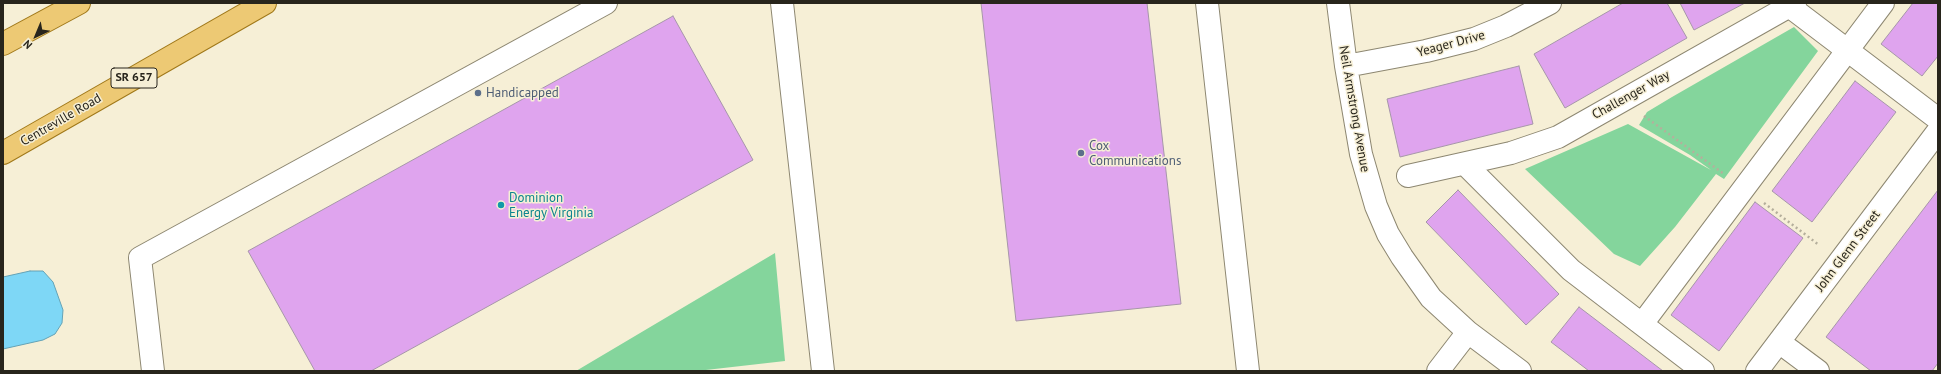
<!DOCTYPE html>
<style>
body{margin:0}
#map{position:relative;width:1941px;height:374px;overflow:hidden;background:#f6efd6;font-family:"PT Sans",sans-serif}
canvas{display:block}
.frame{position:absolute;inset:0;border:4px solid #28251c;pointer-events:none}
.north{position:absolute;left:16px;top:16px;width:40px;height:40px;-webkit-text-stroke:3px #f6efd6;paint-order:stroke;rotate:224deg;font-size:11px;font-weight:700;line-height:16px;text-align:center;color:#28251c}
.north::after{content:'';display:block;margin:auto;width:14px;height:18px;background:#28251c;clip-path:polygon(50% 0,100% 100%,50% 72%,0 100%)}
</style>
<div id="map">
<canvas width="1941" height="374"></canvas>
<div class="frame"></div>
<div class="north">N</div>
</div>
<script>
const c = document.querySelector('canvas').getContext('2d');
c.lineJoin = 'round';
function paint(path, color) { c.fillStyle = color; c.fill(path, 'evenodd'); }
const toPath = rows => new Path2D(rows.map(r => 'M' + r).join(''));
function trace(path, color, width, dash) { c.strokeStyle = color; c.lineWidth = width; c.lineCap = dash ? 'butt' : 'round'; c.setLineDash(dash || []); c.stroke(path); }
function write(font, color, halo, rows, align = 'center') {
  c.font = font + ' "PT Sans",sans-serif'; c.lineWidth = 3; c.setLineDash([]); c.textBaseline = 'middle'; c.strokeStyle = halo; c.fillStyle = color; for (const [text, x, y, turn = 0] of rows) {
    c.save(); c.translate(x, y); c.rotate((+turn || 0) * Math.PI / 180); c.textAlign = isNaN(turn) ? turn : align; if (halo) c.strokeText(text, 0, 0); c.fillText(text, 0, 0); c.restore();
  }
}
paint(toPath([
 [1794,27,1818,51,1724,179,1716,174,1675,227,1640,266,1614,254,1525,169,1628,124,1711,170,1690,155,1639,125,1647,112,1672,97],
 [775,253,785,361,697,371,576,371]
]), '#84d59c');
const water = toPath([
 [30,271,43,271,53,282,63,310,62,323,55,334,43,340,3,349,3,277,30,271]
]);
paint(water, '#7ed7f6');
trace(water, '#64a2b5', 1);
const building = toPath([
 [981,3,1147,3,1181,304,1016,321,981,3],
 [1623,3,1667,3,1687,38,1565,108,1534,54,1623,3],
 [1680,3,1745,3,1694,30,1680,3],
 [1913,3,1938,3,1938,56,1922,76,1881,44,1913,3],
 [673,16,753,160,371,371,315,371,248,251,673,16],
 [1519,66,1533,124,1400,157,1387,99,1519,66],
 [1855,81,1896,112,1812,222,1772,191,1855,81],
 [1458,190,1559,294,1526,325,1426,222,1458,190],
 [1938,190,1938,363,1932,371,1871,371,1826,337,1938,190],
 [1755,202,1803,238,1719,351,1671,315,1755,202],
 [1579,307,1663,371,1589,371,1551,342,1579,307]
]);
paint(building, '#dfa4ee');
trace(building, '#a696a9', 1);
const minor = toPath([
 [782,3,823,371],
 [1207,3,1248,371],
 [1338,3,1346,66,1361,154,1376,206,1388,234,1402,257,1431,298,1468,332,1520,371],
 [1789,6,1938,119],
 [1346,66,1426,51,1474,39,1506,26,1550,3],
 [1465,164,1571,270,1703,371],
 [1408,176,1511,153,1558,137,1795,3],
 [1642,324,1883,3],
 [1779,342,1818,371],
 [153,371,140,258,606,3],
 [1438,371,1468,332],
 [1757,371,1938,131]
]);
const major = toPath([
 [3,44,79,3],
 [3,153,265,3]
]);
trace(minor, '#8d8771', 24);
trace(major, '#a07819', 24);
trace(toPath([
 [1644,116,1724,174],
 [1764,203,1819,245]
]), '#b5af9c', 2.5, [2, 3]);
trace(minor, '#fff', 22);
trace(major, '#edc974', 22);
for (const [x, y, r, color] of [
 [478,93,4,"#5c6f8a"],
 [1081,153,4,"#5c6f8a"],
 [501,205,4,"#0f9aa8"]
]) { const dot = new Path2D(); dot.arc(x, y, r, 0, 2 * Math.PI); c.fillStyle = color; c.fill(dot); trace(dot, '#f6efd6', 1.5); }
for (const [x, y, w] of [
 [134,78,46]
]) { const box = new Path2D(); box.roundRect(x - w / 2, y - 10, w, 20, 3); c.fillStyle = '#f6efd6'; c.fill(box); trace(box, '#28251c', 1); }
write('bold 12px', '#28251c', null, [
 ["SR 657",134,78]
]);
write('13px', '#28251c', '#f6efd6', [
 ["Yeager Drive",1451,44,-15],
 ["Challenger Way",1631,95,-29],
 ["Neil Armstrong Avenue",1354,109,80],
 ["Centreville Road",61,120,-30],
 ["John Glenn Street",1848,251,-53]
]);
write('13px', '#4e5e75', '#f6efd6', [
 ["Handicapped",486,93],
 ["Cox",1089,146],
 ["Communications",1089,161]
], 'left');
write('13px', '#0d838f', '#f6efd6', [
 ["Dominion",509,198],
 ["Energy Virginia",509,213]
], 'left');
</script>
